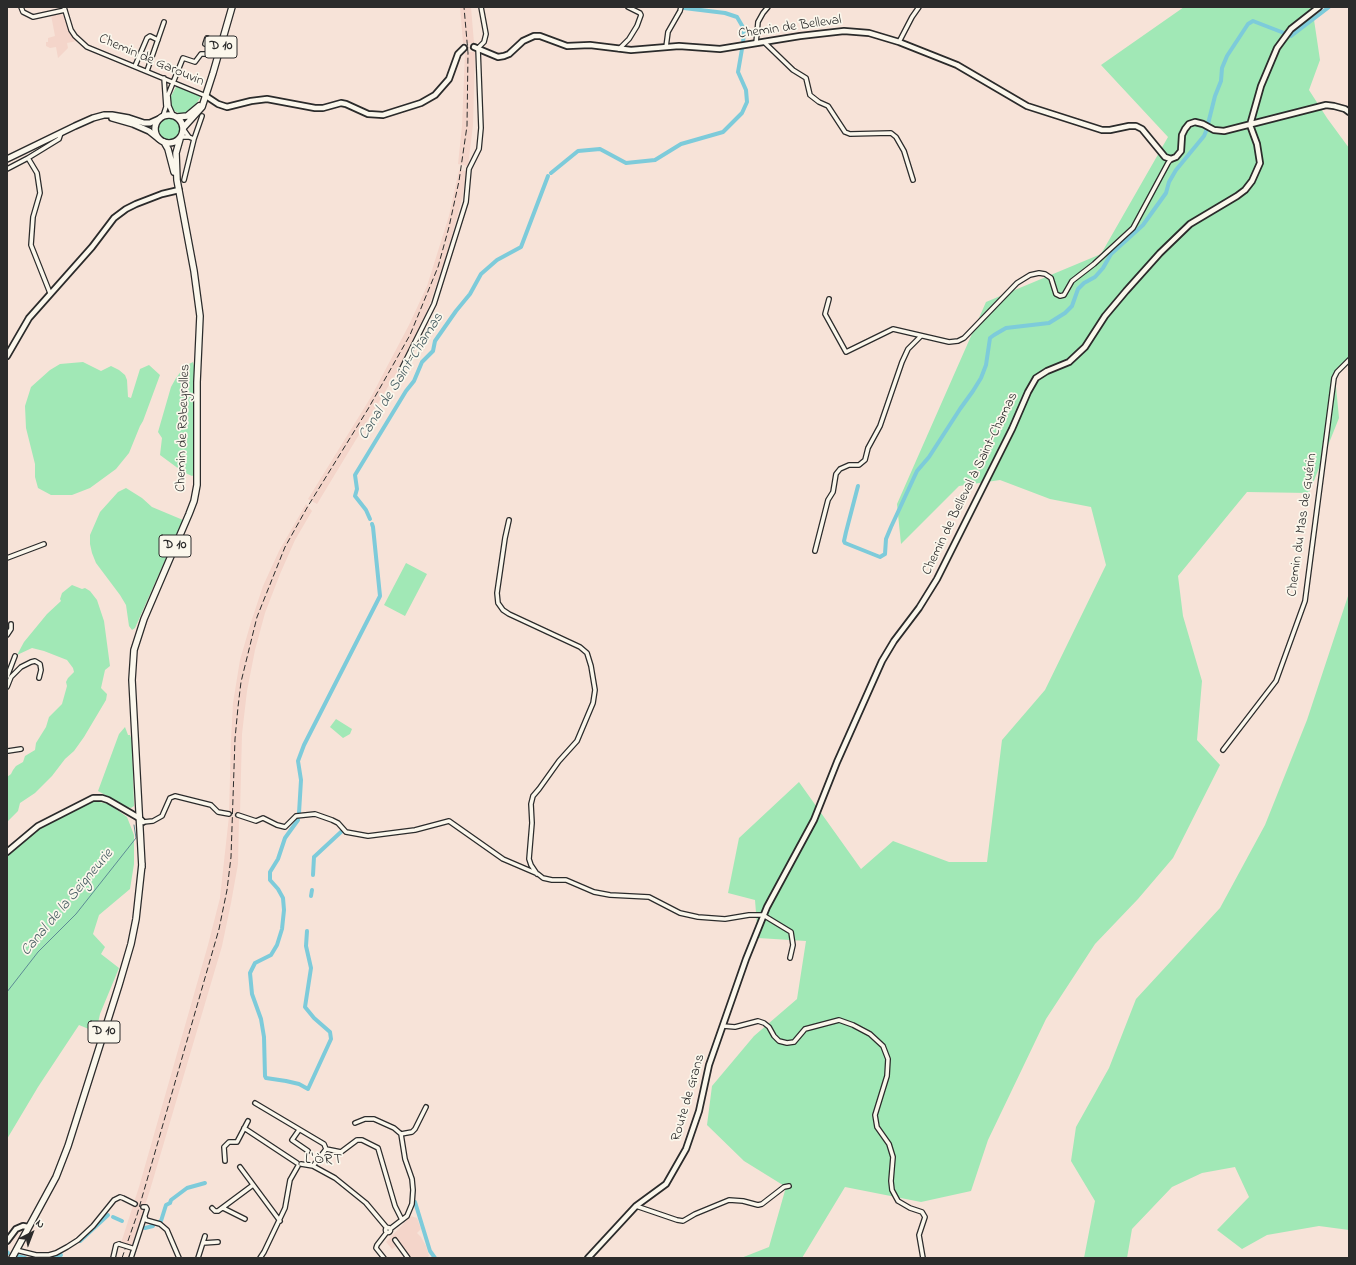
<!DOCTYPE html>
<meta charset="utf-8">
<style>
body{margin:0}
#map{position:relative;width:1356px;height:1265px;overflow:hidden;background:#f7e3d8;font-family:"Indie Flower",sans-serif}
canvas{display:block}
.frame{position:absolute;inset:0;border:8px solid #2b2b2b;pointer-events:none}
.north{position:absolute;left:12px;top:1213px;width:40px;height:40px;-webkit-text-stroke:3px #fbf7ec;paint-order:stroke;rotate:42deg;font-size:11px;font-weight:700;line-height:16px;text-align:center;color:#2b2b2b}
.north::after{content:'';display:block;margin:auto;width:14px;height:18px;background:#2b2b2b;clip-path:polygon(50% 0,100% 100%,50% 72%,0 100%)}
</style>
<div id="map">
<canvas width="1356" height="1265"></canvas>
<div class="frame"></div>
<div class="north">N</div>
</div>
<script>
const c = document.querySelector('canvas').getContext('2d');
c.lineJoin = 'round';
function paint(path, color) { c.fillStyle = color; c.fill(path, 'evenodd'); }
const toPath = rows => new Path2D(rows.map(r => 'M' + r).join(''));
function trace(path, color, width, dash) { c.strokeStyle = color; c.lineWidth = width; c.lineCap = dash ? 'butt' : 'round'; c.setLineDash(dash || []); c.stroke(path); }
function write(font, color, halo, rows, align = 'center') {
  c.font = font + ' "Indie Flower",sans-serif'; c.lineWidth = 3.5; c.setLineDash([]); c.textBaseline = 'middle'; c.strokeStyle = halo; c.fillStyle = color; for (const [text, x, y, turn = 0] of rows) {
    c.save(); c.translate(x, y); c.rotate((+turn || 0) * Math.PI / 180); c.textAlign = isNaN(turn) ? turn : align; if (halo) c.strokeText(text, 0, 0); c.fillText(text, 0, 0); c.restore();
  }
}
paint(toPath([
 [460,7,471,7,474,43,463,43],
 [60,13,65,17,70,30,77,41,67,43,68,48,58,58,56,47,50,48,46,46,46,42,48,42,48,38,55,36,51,15],
 [465,52,475,52,473,125,468,166,458,164,462,126],
 [459,170,467,171,462,199,446,258,426,314,413,342,397,372,317,504,308,499,371,397,409,325,427,286,449,216],
 [306,504,312,511,295,540,280,574,265,613,255,650,247,691,242,734,240,813,229,812,231,740,233,703,240,660,251,622,263,586,279,551],
 [229,816,239,818,238,864,231,903,222,946,150,1190,132,1246,121,1243,139,1187,208,945,220,898],
 [411,1216,417,1218,421,1229,417,1233,421,1237,426,1246,429,1256,426,1258,410,1258,399,1244,392,1249,386,1242]
]), '#f4d5ca');
paint(toPath([
 [1184,7,1322,7,1313,13,1320,60,1309,90,1327,118,1349,148,1349,361,1335,376,1339,418,1309,493,1247,492,1178,576,1183,616,1202,681,1197,740,1220,765,1173,858,1138,899,1095,944,1046,1019,988,1140,971,1191,921,1202,845,1187,802,1258,741,1258,769,1247,786,1187,744,1161,707,1125,712,1086,754,1036,797,999,806,941,758,938,755,900,728,893,739,838,799,782,861,869,893,841,949,862,987,862,1002,740,1045,690,1106,565,1091,507,1050,499,1000,480,959,486,901,544,897,504,986,302,1101,254,1168,137,1101,65],
 [177,85,192,93,193,92,202,95,194,107,183,115,172,110,170,103,171,96],
 '159 129a11 11 0 1 1 22 0a11 11 0 1 1-22 0Z',
 [83,362,101,371,111,366,119,370,125,375,127,380,128,397,131,398,140,369,149,365,160,375,143,421,140,426,129,453,116,469,90,488,72,495,51,495,38,488,35,477,35,464,26,428,25,406,31,387,50,370,60,364],
 [193,362,195,370,194,475,192,476,183,472,160,455,162,438,158,432,171,387,176,378,185,366],
 [126,488,142,498,152,507,183,520,135,628,132,630,129,626,126,605,120,595,96,563,92,553,90,544,90,535,100,512,118,492],
 [406,563,427,574,405,616,384,605],
 [72,585,82,589,85,588,90,591,97,600,104,621,110,666,105,670,101,688,107,694,106,700,84,737,74,751,65,759,52,776,35,793,20,803,18,811,7,822,7,777,11,774,13,770,16,766,23,762,25,756,35,750,36,743,46,727,49,717,62,704,67,686,66,682,68,678,74,672,73,668,67,660,44,651,32,648,17,655,24,642,47,614,61,601,60,599,62,593],
 [1349,593,1349,1230,1319,1226,1290,1231,1267,1235,1242,1249,1217,1230,1249,1197,1235,1167,1202,1173,1172,1187,1132,1229,1127,1258,1084,1258,1095,1201,1071,1161,1076,1127,1109,1068,1136,999,1220,908,1265,825,1307,720],
 [336,719,352,729,350,734,343,738,330,727],
 [125,727,128,735,130,735,132,741,134,806,131,808,125,806,98,791,119,734],
 [94,801,109,804,127,817,134,835,134,864,130,889,99,915,93,934,105,947,101,954,119,968,100,1014,96,1032,79,1025,38,1087,7,1139,7,854,31,832]
]), '#a1e8b6');
trace(toPath([
 [7,992,38,952,76,914,136,838,134,825]
]), '#5c8b94', 1);
trace(toPath([
 [684,8,725,13,737,17,744,29,743,44],
 [1291,36,1329,7],
 [1208,124,1215,96,1221,81,1222,68,1227,56,1248,24,1253,21,1284,33],
 [551,173,578,151,600,149,626,163,655,160,681,144,723,132,742,113,747,102,746,90,738,72,742,49],
 [858,486,846,532,844,541,845,543,880,557,885,554,886,539,891,527,917,471,929,457,960,409,973,391,981,378,986,365,990,338,994,335,1006,328,1049,323,1065,313,1072,306,1078,289,1084,283,1095,277,1103,268,1111,254,1143,225,1166,193,1169,182,1176,170,1204,136,1207,129],
 [370,519,366,510,355,496,357,489,355,475,406,391,414,381,422,362,433,351,435,341,456,311,470,294,481,274,497,260,521,247,548,176],
 [299,813,301,780,298,761,304,745,380,596,373,527,372,524],
 [298,820,285,838,278,859,270,872,270,880,278,889,283,898,284,910,282,929,277,945,271,955,255,963,250,973,252,994,261,1019,264,1037,265,1076,266,1078,286,1081,299,1084,308,1089,331,1039,330,1032,314,1018,305,1007,311,968,306,946,307,931],
 [313,875,314,857,342,831],
 [311,896,312,890],
 [415,1202,430,1251,435,1258],
 [113,1217,122,1221],
 [159,1222,161,1221,166,1205,170,1203,171,1200,187,1188,205,1183],
 [145,1228,153,1226],
 [80,1241,108,1215],
 [7,1252,8,1253],
 [17,1256,25,1258],
 [51,1258,61,1255]
]), '#7dcbda', 4);
trace(toPath([
 [229,814,238,815],
 [135,1204,143,1207]
]), '#cebeb5', 3.5, [3.5, 2]);
trace(toPath([
 [464,48,468,46,474,47]
]), '#cebeb5', 4.5, [4.5, 2]);
const minor = toPath([
 [21,7,23,12,33,17,65,10],
 [64,7,71,30,75,36,87,47,206,96],
 [764,42,793,70,806,78,810,95,819,102,828,106,845,132,850,134,891,133,896,137,904,151,913,180],
 [899,42,912,17,919,7],
 [756,43,758,22,763,13,768,7],
 [666,47,668,32,680,11,681,7],
 [619,49,629,39,637,26,641,15,640,13,628,7],
 [135,66,147,38,150,36,158,40],
 [147,71,164,22],
 [173,115,169,106,168,95,183,58,195,62,201,54,207,54,212,40,207,38,205,44,210,45],
 [163,116,166,107,164,78],
 [181,137,189,137,184,130],
 [189,137,194,139,202,116],
 [7,169,28,158],
 [184,180,194,139],
 [50,293,31,245,33,217,40,193,37,173,28,158,59,139,61,133],
 [829,299,825,314,846,352,893,329,949,342,958,341,964,338,1017,283,1030,275,1039,273,1045,274,1051,278,1056,294,1060,296,1064,295,1072,281,1094,264,1133,228,1168,163,1171,159],
 [401,370,434,304,466,202,469,169,479,149,481,128,478,48,484,42,486,34,481,7],
 [509,520,505,538,497,593,498,603,503,610,509,614,580,647,587,653,591,666,595,690,593,703,577,741,559,761,539,789,533,796,531,804,532,823,529,859,531,865,537,874],
 [815,551,828,500,833,492,836,474,840,469,849,465,859,465,865,460,868,448,880,426,902,362,908,349,921,336],
 [7,558,44,544],
 [7,635,11,629,11,624],
 [7,677,15,656],
 [7,687,11,677,21,667,31,662,35,661,40,664,41,670,39,678],
 [1223,750,1276,681,1305,601,1334,378,1337,372,1349,360],
 [8,751,21,749],
 [238,815,256,821,263,818,277,825,285,827,296,816,315,814,332,820,338,823,346,832,368,836,415,830,449,821,503,859,538,874,543,878,552,880,566,880,594,892,610,895,649,897,680,913,698,917,725,919,749,915,763,915,791,932,793,945,790,958],
 [142,820,143,822,153,821,162,816,170,798,175,796,211,805,218,812,229,814],
 [723,1026,735,1027,758,1021,764,1023,769,1027,774,1036,779,1041,787,1043,794,1042,805,1029,839,1020,853,1025,870,1034,883,1046,888,1059,887,1076,875,1115,877,1127,889,1144,893,1157,891,1181,892,1190,898,1201,910,1208,922,1212,925,1217,919,1235,923,1258],
 [255,1103,324,1144,326,1149,313,1166],
 [355,1123,365,1119,374,1119,394,1128,401,1134,405,1159,412,1179,413,1190,412,1204,407,1216,390,1229],
 [244,1128,297,1163],
 [299,1130,292,1140,308,1151],
 [401,1134,412,1132,415,1129,426,1107],
 [326,1149,341,1152,357,1140,362,1140,378,1148,395,1206,402,1220],
 [225,1161,224,1147,229,1142,237,1142,248,1121],
 [301,1164,313,1166,335,1178,366,1203,387,1228],
 [240,1167,280,1221],
 [636,1206,677,1220,683,1221,695,1214,729,1200,743,1201,758,1205,762,1204,784,1187,789,1186],
 [212,1208,215,1211,218,1211,253,1185],
 [223,1208,245,1219],
 [145,1217,146,1220,160,1224,167,1230,179,1258],
 '385.5 1230a2.5 2.5 0 1 1 5 0a2.5 2.5 0 1 1-5 0Z',
 [395,1240,408,1258],
 [203,1243,218,1242],
 [16,1250,36,1255,49,1255,56,1253,67,1247,78,1240,93,1226,114,1200,120,1197,123,1198,135,1204],
 [113,1258,116,1245,119,1244],
 [131,1258,147,1209,146,1207,143,1207],
 [198,1258,205,1236],
 [260,1258,264,1252,285,1208,290,1180,298,1166],
 [384,1258,376,1248,377,1245,387,1232]
]);
const tertiary = toPath([
 [474,47,498,57,504,56,509,54,523,41,534,36,540,36,567,46,590,45,631,50,679,46,720,49,800,36,844,31,869,33,899,42,957,65,1027,106,1102,130,1110,130,1129,126,1136,126,1142,129,1165,157,1171,159,1176,157,1181,151,1182,135,1185,129,1189,124,1195,122,1203,124,1214,130,1224,131,1326,105,1334,106,1345,109,1349,112],
 [206,96,218,104,227,107,251,101,267,99,315,108,323,108,341,103,346,104,368,114,383,115,421,103,435,95,449,79,458,54,464,48],
 [1250,125,1261,86,1277,48,1291,29,1319,7],
 [7,356,29,318,92,247,114,218,126,209,136,204,162,194,179,190],
 [7,852,38,826,93,798,102,798,108,800,139,818,143,822],
 [7,1241,16,1229,23,1226,28,1227],
 [588,1258,636,1206,666,1184,686,1149,699,1111,709,1065,746,959,767,907,814,820,837,762,882,661,894,641,919,608,937,579,1012,429,1028,392,1036,378,1047,371,1069,362,1085,347,1105,316,1126,291,1160,253,1190,224,1237,196,1245,190,1252,181,1260,163,1257,144,1250,125]
]);
const secondary = toPath([
 [112,118,133,124,149,131,159,139],
 [7,159,75,126,93,118,104,115,112,115,129,118,144,123,150,123,159,119]
]);
const primary = toPath([
 '155 129a14 14 0 1 1 28 0a14 14 0 1 1-28 0Z',
 [177,117,187,116,199,106],
 [184,127,202,107,213,73,232,7],
 [164,142,168,149,174,172],
 [142,867,132,680,134,650,144,619,189,514,194,501,197,485,197,382,200,316,194,271,177,180,176,153,180,139],
 [12,1258,56,1177,68,1146,119,985,131,944,136,919,142,864]
]);
trace(minor, '#2b2b2b', 6);
trace(tertiary, '#2b2b2b', 8);
trace(secondary, '#2b2b2b', 8);
trace(primary, '#2b2b2b', 8);
trace(minor, '#fbf7ec', 3.5);
trace(tertiary, '#fbf7ec', 4.5);
trace(secondary, '#fbf7ec', 5);
trace(primary, '#fbf7ec', 5.5);
trace(toPath([
 [122,1258,137,1215,219,929,227,890,231,857,235,739,238,707,241,682,257,617,285,547,308,506,368,409,410,335,438,267,449,227,459,181,467,126,468,53,464,7]
]), '#2b2b2b', 1, [6, 3]);
const minorBridge = toPath([
 [119,1244,132,1248]
]);
trace(minorBridge, '#2b2b2b', 6, []);
trace(minorBridge, '#fbf7ec', 3.5);
for (const [x, y, w] of [
 [221,47,32],
 [175,546,32],
 [104,1032,32]
]) { const box = new Path2D(); box.roundRect(x - w / 2, y - 11, w, 22, 3); c.fillStyle = '#fbf7ec'; c.fill(box); trace(box, '#2b2b2b', 1); }
write('bold 13px', '#2b2b2b', null, [
 ["D 10",221,47],
 ["D 10",175,546],
 ["D 10",104,1032]
]);
write('14px', '#2b2b2b', '#fbf7ec', [
 ["Chemin de Belleval",790,28,-8],
 ["Chemin de Garouvin",151,61,23],
 ["Chemin de Rabeyrolles",184,428,-88],
 ["Chemin de Belleval à Saint-Chamas",971,484,-64],
 ["Chemin du Mas de Guérin",1303,525,-82],
 ["Route de Grans",689,1098,-74]
]);
write('italic 15px', '#445b60', '#fbf7ec', [
 ["Canal de Saint-Chamas",402,377,-58],
 ["Canal de la Seigneurie",68,903,-50]
]);
c.letterSpacing = '1px';
write('15px', '#2b2b2b', '#fbf7ec', [
 ["L'ÒRT",324,1161]
]);
c.letterSpacing = '0px';
</script>
